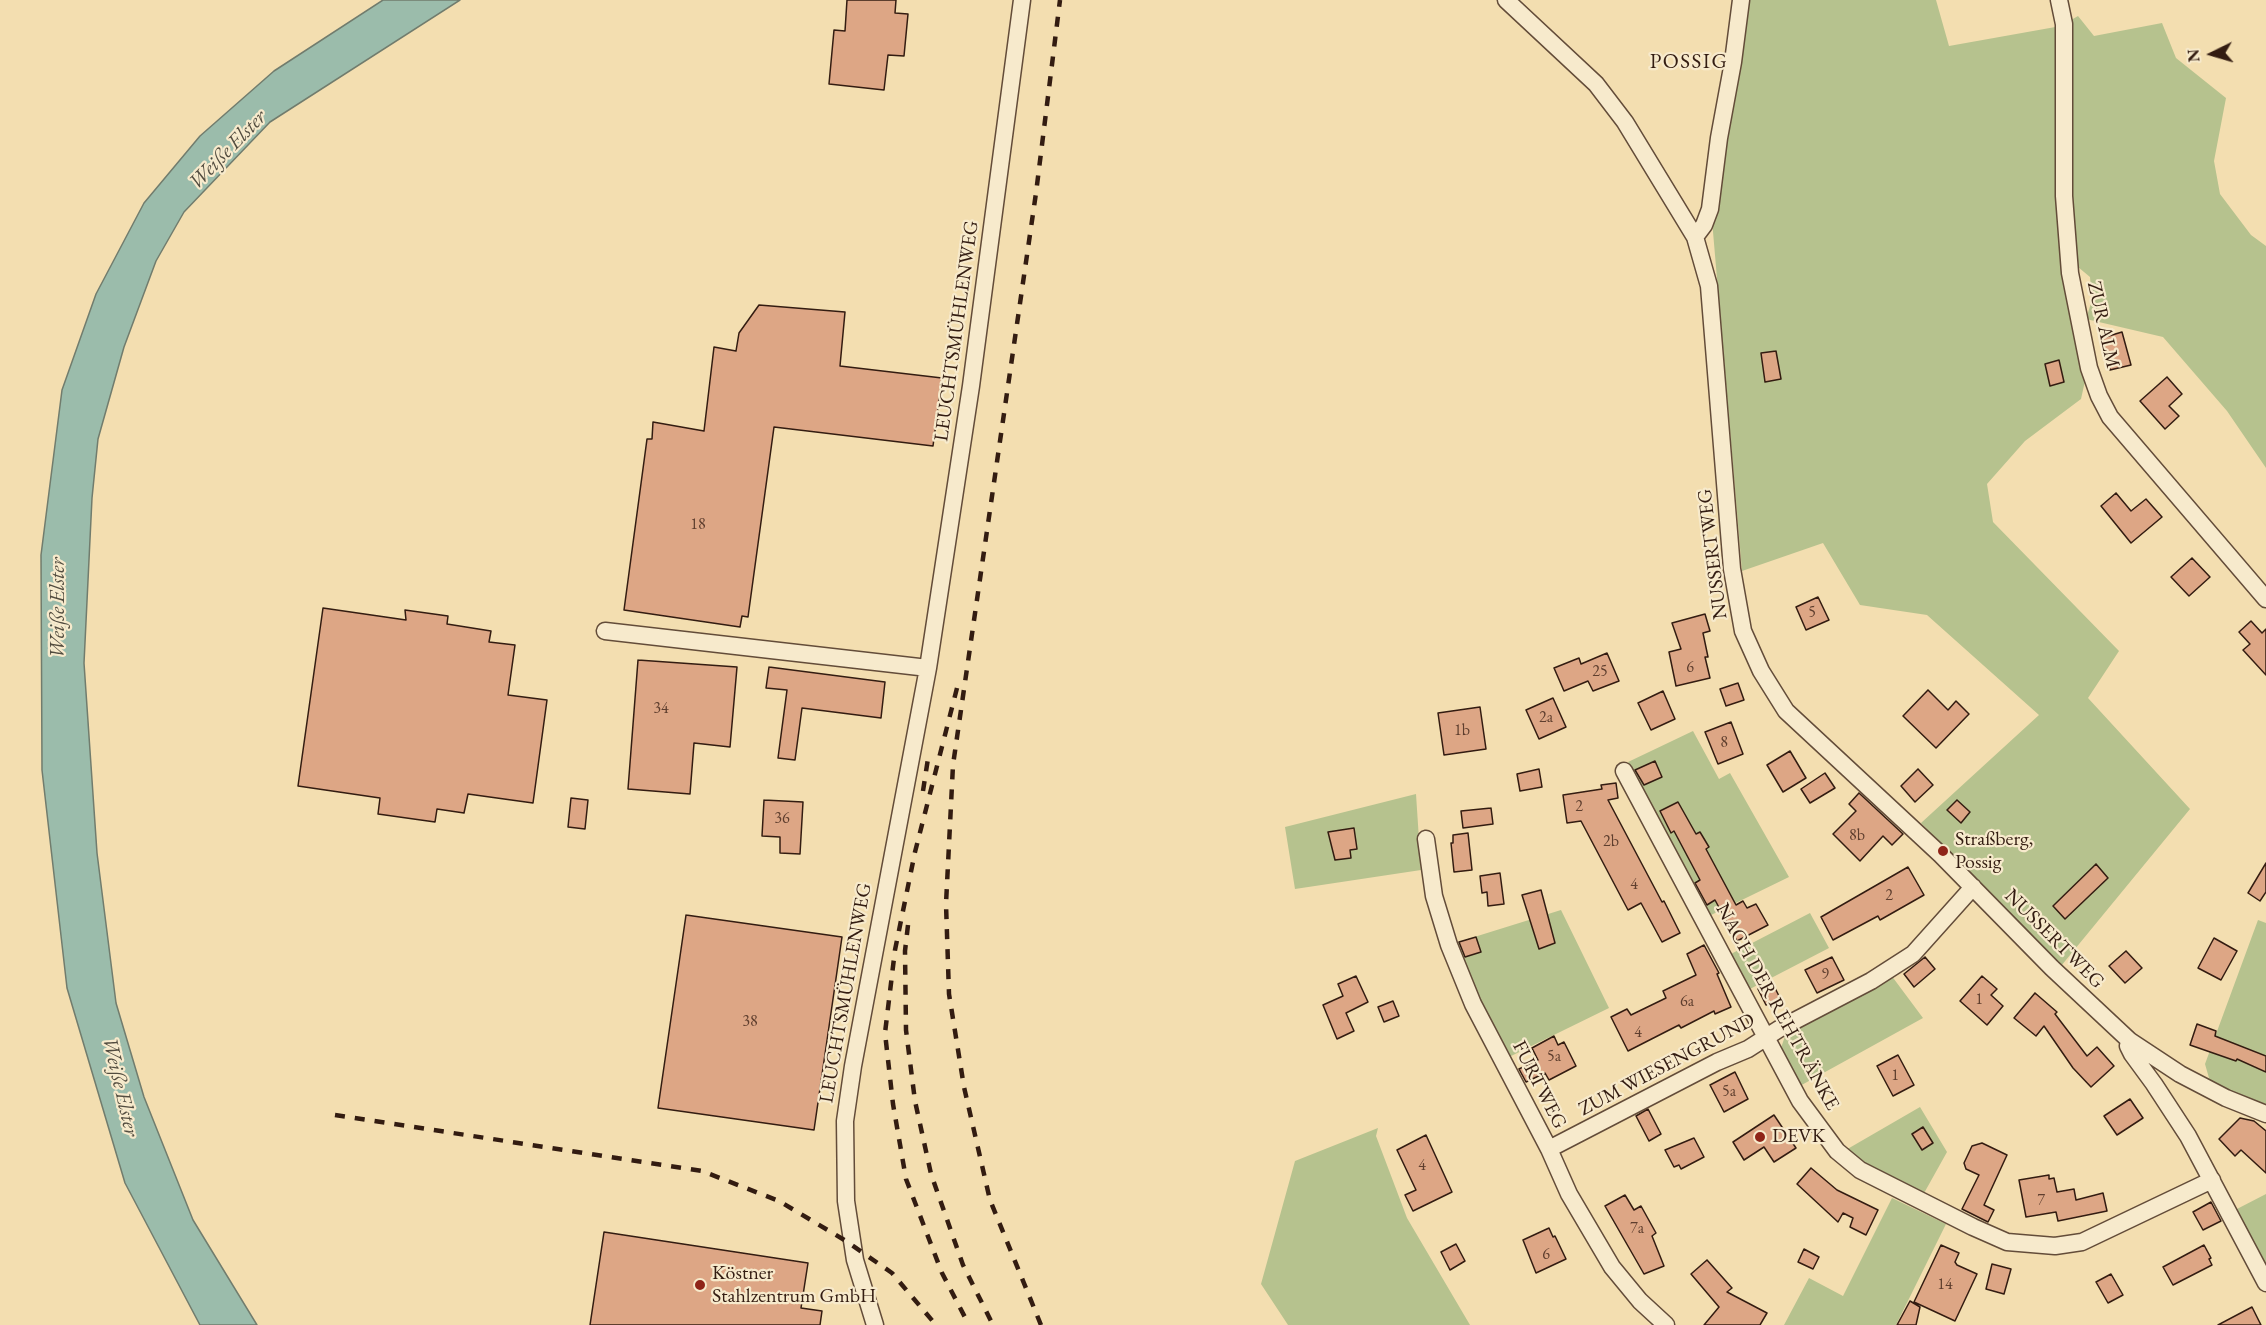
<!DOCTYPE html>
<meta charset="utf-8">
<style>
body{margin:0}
#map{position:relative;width:2266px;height:1325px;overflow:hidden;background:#f3deb0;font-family:"EB Garamond",serif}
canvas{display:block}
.north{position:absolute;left:2182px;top:24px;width:60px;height:60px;-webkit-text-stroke:4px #f7eacc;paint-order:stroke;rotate:265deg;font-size:16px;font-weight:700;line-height:24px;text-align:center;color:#331c11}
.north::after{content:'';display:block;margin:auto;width:21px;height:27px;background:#331c11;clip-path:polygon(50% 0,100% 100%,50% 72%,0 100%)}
</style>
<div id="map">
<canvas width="2266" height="1325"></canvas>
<div class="north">N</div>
</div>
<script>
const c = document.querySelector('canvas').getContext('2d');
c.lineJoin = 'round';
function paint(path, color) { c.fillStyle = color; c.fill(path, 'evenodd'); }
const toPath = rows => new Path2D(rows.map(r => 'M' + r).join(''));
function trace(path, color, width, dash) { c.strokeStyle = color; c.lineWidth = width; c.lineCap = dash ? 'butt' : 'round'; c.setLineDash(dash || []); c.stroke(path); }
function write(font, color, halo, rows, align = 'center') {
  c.font = font + ' "EB Garamond",serif'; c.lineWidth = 4.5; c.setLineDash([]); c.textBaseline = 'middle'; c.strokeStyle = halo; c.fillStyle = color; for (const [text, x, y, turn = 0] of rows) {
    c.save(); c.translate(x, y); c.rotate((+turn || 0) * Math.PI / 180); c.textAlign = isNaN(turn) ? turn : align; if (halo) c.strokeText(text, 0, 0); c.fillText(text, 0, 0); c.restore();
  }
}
paint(toPath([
 [1747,0,1936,0,1949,46,2061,26,2078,16,2094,36,2162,23,2176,58,2226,98,2214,161,2220,194,2251,235,2266,246,2266,468,2227,411,2163,337,2086,319,2092,300,2090,277,2078,267,2085,381,2081,399,2025,441,1987,484,1993,522,2119,651,2088,698,2190,809,2061,966,2004,912,1921,823,2039,715,1927,615,1860,605,1823,543,1742,571,1712,220],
 [1693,731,1719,779,1730,773,1789,877,1709,916,1664,833,1628,762],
 [1416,794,1421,870,1295,889,1285,827],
 [1561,910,1609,1008,1509,1057,1472,988,1455,943],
 [1810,913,1829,948,1748,990,1729,955],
 [2258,920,2266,923,2266,1104,2211,1085,2205,1064],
 [1891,975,1923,1018,1798,1087,1780,1051,1785,1036],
 [1920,1107,1947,1152,1923,1195,1872,1170,1844,1151],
 [1378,1128,1376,1136,1407,1218,1470,1325,1288,1325,1261,1284,1295,1161],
 [2266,1194,2266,1267,2235,1210],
 [1892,1198,1946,1224,1896,1325,1784,1325,1809,1278,1843,1296]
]), '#b6c28e');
const water = toPath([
 [383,0,460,0,270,122,184,212,156,261,124,347,98,439,92,498,84,663,97,853,116,1003,144,1097,193,1220,257,1325,200,1325,125,1183,67,988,42,770,41,555,62,390,96,294,144,203,200,136,274,71,383,0]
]);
paint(water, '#9bbcab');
trace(water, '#717c6d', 1.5);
const building = toPath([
 [847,0,896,0,895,13,908,14,904,56,888,55,884,90,829,84,834,30,845,31,847,0],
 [759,305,845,312,840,366,942,378,933,446,774,427,748,617,742,616,740,627,624,610,647,439,652,439,653,422,704,431,714,347,736,351,739,333,759,305],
 [2122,332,2131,365,2110,370,2102,338,2122,332],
 [1776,351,1781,379,1765,382,1761,353,1776,351],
 [2059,360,2064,382,2050,386,2045,364,2059,360],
 [2167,377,2182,394,2169,406,2179,416,2165,429,2140,401,2167,377],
 [2116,493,2131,511,2146,499,2162,517,2131,543,2101,506,2116,493],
 [2192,558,2210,577,2189,596,2171,577,2192,558],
 [1818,597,1829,620,1806,630,1796,607,1818,597],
 [323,608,406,620,405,610,448,616,447,624,491,631,489,642,515,645,508,695,547,700,533,803,468,794,464,813,437,809,435,822,378,814,380,798,298,786,323,608],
 [1705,614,1710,631,1703,633,1708,657,1705,657,1710,678,1676,686,1669,652,1681,649,1672,623,1705,614],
 [2251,621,2262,633,2266,629,2266,675,2243,650,2250,644,2239,632,2251,621],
 [1607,653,1619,681,1593,691,1588,681,1564,691,1554,668,1579,658,1581,664,1607,653],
 [638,660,737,667,730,747,694,743,690,794,628,789,638,660],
 [769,667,885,682,881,718,802,708,795,760,778,758,787,690,766,688,769,667],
 [1738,683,1744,700,1726,706,1720,689,1738,683],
 [1928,690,1948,710,1956,701,1969,714,1936,748,1903,716,1928,690],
 [1663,691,1675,719,1651,730,1638,703,1663,691],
 [1553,698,1566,727,1539,739,1526,710,1553,698],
 [1480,707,1486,749,1444,755,1438,713,1480,707],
 [1731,722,1743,754,1718,764,1705,732,1731,722],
 [1790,751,1806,778,1783,792,1767,765,1790,751],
 [1655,761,1662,777,1644,785,1635,770,1655,761],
 [1539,769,1542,787,1520,791,1517,774,1539,769],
 [1918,769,1933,785,1915,802,1901,786,1918,769],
 [1825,773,1835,788,1810,803,1801,789,1825,773],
 [1616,783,1618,798,1608,800,1662,902,1664,901,1680,933,1662,942,1641,903,1628,910,1581,821,1567,823,1563,795,1602,789,1601,785,1616,783],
 [1859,793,1903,834,1892,845,1883,836,1860,861,1833,834,1856,811,1849,804,1859,793],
 [571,798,588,800,585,829,568,827,571,798],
 [764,800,803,802,800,854,780,853,780,837,762,836,764,800],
 [1957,800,1970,812,1961,823,1947,810,1957,800],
 [1678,802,1696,834,1700,832,1709,847,1706,849,1736,905,1743,901,1747,908,1756,904,1768,925,1737,941,1715,900,1707,905,1695,883,1700,880,1674,831,1671,833,1660,811,1678,802],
 [1491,808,1493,824,1463,828,1461,811,1491,808],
 [1354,828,1357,849,1350,850,1351,858,1335,860,1328,832,1354,828],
 [1468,833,1472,870,1454,872,1451,843,1453,843,1453,835,1468,833],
 [2266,863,2266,892,2260,901,2248,893,2266,863],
 [2096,864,2108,878,2065,919,2053,906,2096,864],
 [1908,867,1924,895,1880,920,1878,916,1833,940,1821,917,1908,867],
 [1500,873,1504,904,1488,906,1487,892,1482,893,1480,876,1500,873],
 [1541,890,1555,943,1539,949,1522,895,1541,890],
 [686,915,842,937,814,1130,658,1108,686,915],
 [1476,937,1481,952,1465,957,1459,942,1476,937],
 [2214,938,2237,951,2221,980,2198,968,2214,938],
 [1704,945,1719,973,1717,974,1731,1007,1715,1014,1714,1011,1681,1028,1679,1025,1628,1051,1611,1017,1627,1009,1631,1015,1666,998,1663,991,1696,975,1687,954,1704,945],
 [2126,951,2142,968,2125,983,2109,966,2126,951],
 [1832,957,1844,980,1817,993,1805,970,1832,957],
 [1925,957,1935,969,1914,987,1904,974,1925,957],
 [1356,976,1368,1002,1346,1013,1354,1031,1337,1039,1323,1005,1343,996,1338,984,1356,976],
 [1982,976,1997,989,1991,995,2003,1006,1987,1025,1960,1001,1982,976],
 [1772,982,1780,998,1766,1005,1758,989,1772,982],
 [2035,993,2057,1012,2055,1014,2087,1056,2097,1047,2114,1066,2091,1087,2073,1068,2044,1026,2036,1036,2014,1018,2035,993],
 [1393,1001,1399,1016,1384,1022,1378,1007,1393,1001],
 [2197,1024,2216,1031,2215,1036,2266,1056,2266,1072,2237,1059,2236,1061,2190,1045,2197,1024],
 [1554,1036,1558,1045,1564,1042,1576,1066,1549,1080,1545,1073,1526,1082,1519,1069,1538,1060,1532,1048,1554,1036],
 [1898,1055,1914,1085,1893,1096,1877,1066,1898,1055],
 [1735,1072,1748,1099,1724,1112,1710,1085,1735,1072],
 [2130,1099,2143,1118,2117,1135,2104,1116,2130,1099],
 [1648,1109,1661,1134,1649,1141,1636,1116,1648,1109],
 [1774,1115,1796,1148,1774,1162,1764,1147,1744,1160,1733,1142,1774,1115],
 [2240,1118,2254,1121,2266,1131,2266,1173,2241,1150,2235,1156,2219,1139,2240,1118],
 [1923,1127,1933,1143,1922,1150,1912,1134,1923,1127],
 [1426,1135,1452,1192,1413,1211,1405,1195,1416,1190,1397,1150,1426,1135],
 [1694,1138,1704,1157,1681,1169,1679,1165,1674,1167,1665,1150,1694,1138],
 [1982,1143,2007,1155,1984,1205,1994,1210,1988,1222,1962,1209,1979,1175,1966,1169,1964,1163,1972,1146,1982,1143],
 [1811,1168,1837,1190,1878,1210,1866,1235,1850,1227,1853,1218,1843,1213,1838,1222,1797,1184,1811,1168],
 [2049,1175,2049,1179,2054,1178,2057,1192,2074,1189,2076,1200,2103,1193,2107,1211,2058,1221,2056,1212,2026,1217,2019,1180,2049,1175],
 [1625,1195,1634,1210,1641,1206,1656,1233,1652,1236,1664,1266,1644,1274,1605,1206,1625,1195],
 [2211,1202,2221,1221,2203,1230,2193,1212,2211,1202],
 [1549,1228,1553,1237,1555,1236,1566,1259,1536,1273,1523,1240,1549,1228],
 [604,1232,808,1263,801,1308,822,1311,820,1325,590,1325,604,1232],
 [1456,1244,1465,1261,1450,1270,1441,1252,1456,1244],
 [1941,1245,1959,1253,1955,1262,1957,1265,1977,1274,1955,1321,1914,1302,1941,1245],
 [2204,1245,2211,1258,2209,1259,2212,1265,2173,1285,2163,1267,2204,1245],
 [1804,1249,1819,1257,1813,1269,1798,1262,1804,1249],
 [1707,1260,1732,1288,1727,1292,1767,1313,1760,1325,1704,1325,1719,1307,1691,1274,1707,1260],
 [1992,1264,2011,1269,2004,1294,1986,1289,1992,1264],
 [2111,1274,2123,1295,2108,1303,2096,1282,2111,1274],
 [1910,1301,1920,1307,1916,1325,1897,1325,1910,1301],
 [2252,1307,2261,1325,2218,1325,2252,1307]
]);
paint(building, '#dda685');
trace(building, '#331c11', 1.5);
const street = toPath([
 [1506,0,1596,84,1625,122,1695,237,1709,286,1732,569,1743,631,1761,671,1786,711,1941,855,2052,968,2130,1041,2180,1074,2226,1098,2266,1114],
 [2059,0,2064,24,2064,196,2070,273,2089,368,2099,396,2110,417,2266,599],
 [1695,237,1704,225,1710,209,1719,138,1733,62,1741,0],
 [605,631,928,668],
 [1624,771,1800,1101,1837,1151,1860,1170,1973,1227,2007,1242,2055,1246,2082,1242,2212,1180],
 [1426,839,1434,896,1449,945,1473,1004,1549,1149,1569,1194,1612,1267,1640,1301,1666,1325],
 [2129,1042,2128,1046,2132,1054,2154,1084,2188,1136,2266,1283],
 [1549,1149,1717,1062,1748,1049,1779,1029,1871,981,1913,954,1973,887],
 [875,1325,855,1260,846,1201,845,1121,853,1066,928,668,971,386,1022,0]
]);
trace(street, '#634c39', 19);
trace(street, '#f7eacc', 16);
trace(toPath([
 [957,688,915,852,895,950,885,1033,893,1104,906,1179,942,1273,969,1325],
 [923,791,929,752],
 [908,925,905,951,906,1030,915,1101,931,1174,963,1265,993,1325],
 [335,1115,702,1171,779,1201,846,1241,892,1273,936,1325],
 [1041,1325,990,1200,964,1087,949,994,946,904,953,765,1036,193,1060,0]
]), '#331c11', 4.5, [10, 10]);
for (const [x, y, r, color] of [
 [1943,851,6,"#8f2418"],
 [1760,1137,6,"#8f2418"],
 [700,1285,6,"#8f2418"]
]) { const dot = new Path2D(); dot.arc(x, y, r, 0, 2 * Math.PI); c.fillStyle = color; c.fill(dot); trace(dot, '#f7eacc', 2); }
write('16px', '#5e3e2e', null, [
 ["18",698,525],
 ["5",1812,613],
 ["6",1690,668],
 ["25",1600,672],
 ["34",661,709],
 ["2a",1546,718],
 ["1b",1462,731],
 ["8",1724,743],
 ["2",1579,807],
 ["36",782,819],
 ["8b",1857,836],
 ["2b",1611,842],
 ["4",1634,885],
 ["2",1889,896],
 ["9",1825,975],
 ["1",1979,1000],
 ["6a",1687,1002],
 ["38",750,1022],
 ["4",1638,1033],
 ["5a",1554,1057],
 ["1",1895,1076],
 ["5a",1729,1092],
 ["4",1422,1166],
 ["7",2041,1201],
 ["7a",1637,1229],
 ["6",1546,1255],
 ["14",1945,1285]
]);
write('20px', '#331c11', '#f7eacc', [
 ["ZUR ALM",2103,325,77],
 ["LEUCHTSMÜHLENWEG",957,331,-82],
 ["NUSSERTWEG",1713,554,-97],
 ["NUSSERTWEG",2054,939,45],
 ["LEUCHTSMÜHLENWEG",846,993,-80],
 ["NACH DER REHTRÄNKE",1777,1007,61],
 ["ZUM WIESENGRUND",1667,1065,-28],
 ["FURTWEG",1539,1085,63]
]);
write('20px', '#331c11', '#f7eacc', [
 ["Straßberg,",1955,840],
 ["Possig",1955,863],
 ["DEVK",1772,1137],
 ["Köstner",712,1274],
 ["Stahlzentrum GmbH",712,1297]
], 'left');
c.letterSpacing = '1.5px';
write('21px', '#331c11', '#f7eacc', [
 ["POSSIG",1689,62]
]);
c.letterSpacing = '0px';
write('italic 21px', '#524c3f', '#f7eacc', [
 ["Weiße Elster",228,150,-46],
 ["Weiße Elster",58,608,-90],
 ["Weiße Elster",120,1087,77]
]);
</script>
